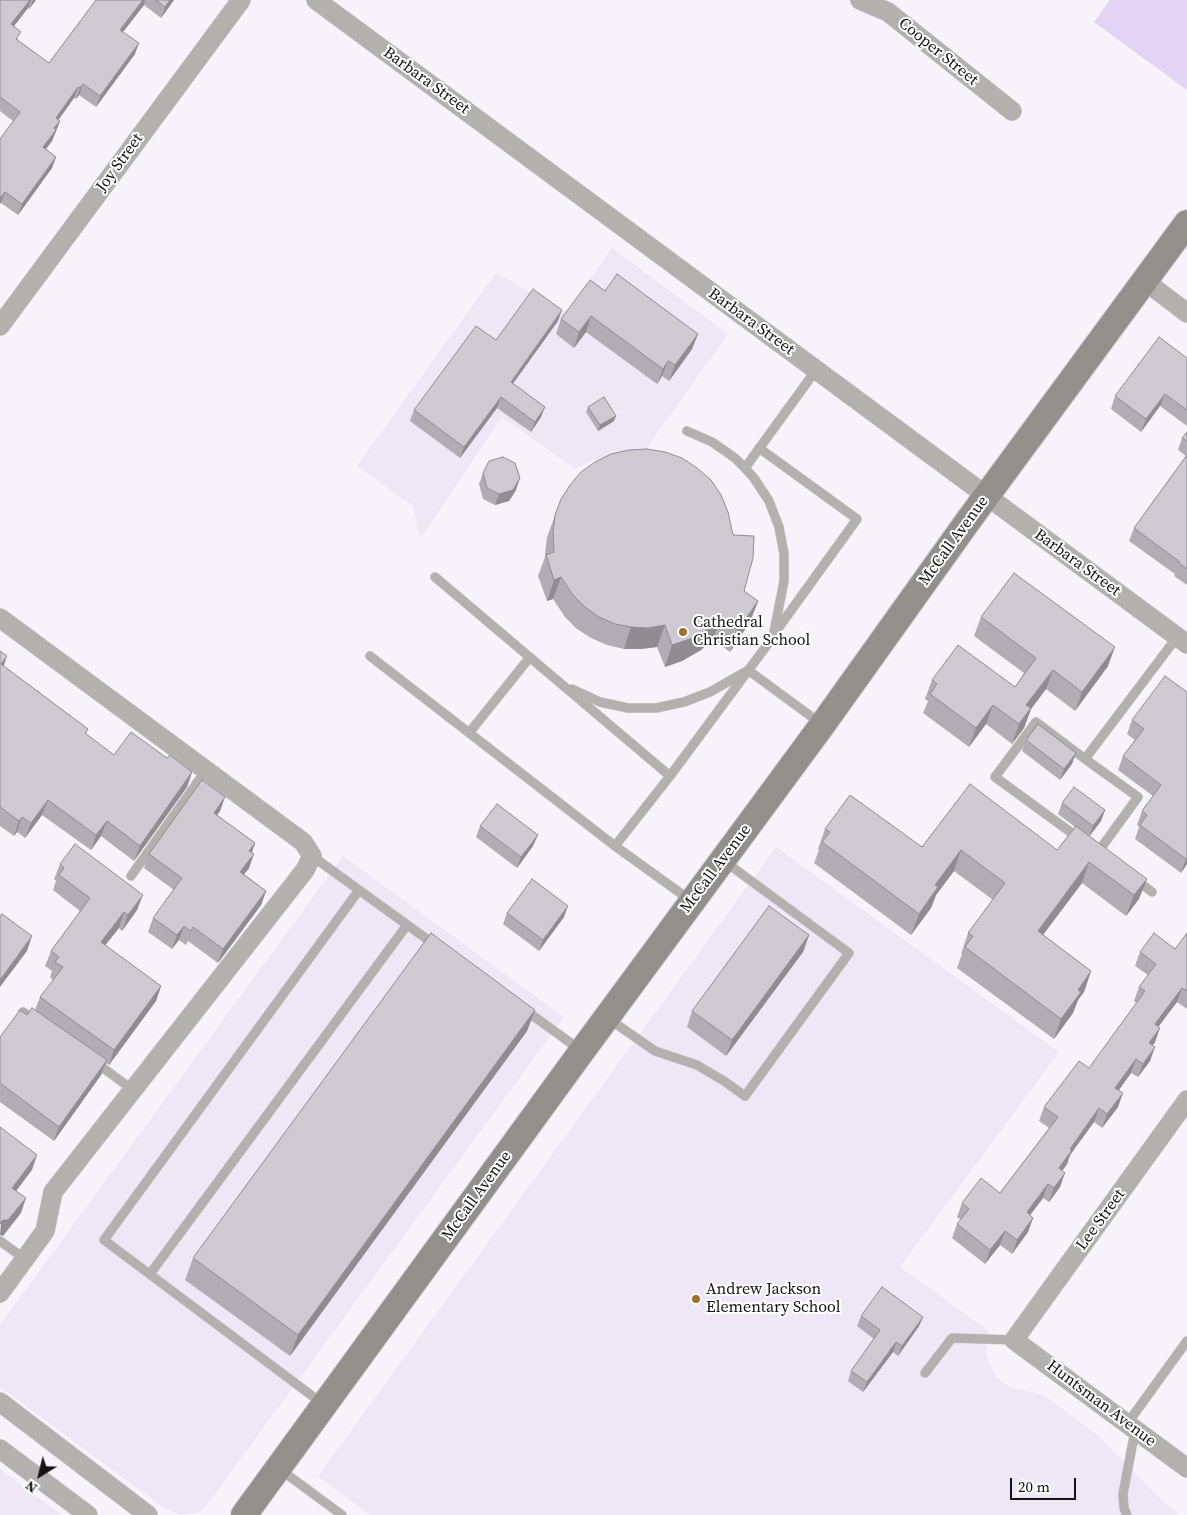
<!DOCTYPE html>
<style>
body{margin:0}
#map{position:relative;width:1187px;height:1515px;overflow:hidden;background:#f7f3fb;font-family:"Source Serif 4",serif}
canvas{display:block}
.north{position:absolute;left:15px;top:1450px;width:50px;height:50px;-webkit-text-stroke:4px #fff;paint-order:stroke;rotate:216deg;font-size:14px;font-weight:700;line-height:20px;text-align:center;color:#141315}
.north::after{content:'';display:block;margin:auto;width:18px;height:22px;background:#141315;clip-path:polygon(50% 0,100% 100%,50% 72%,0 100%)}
.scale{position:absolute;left:1010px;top:1478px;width:66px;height:22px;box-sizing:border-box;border:2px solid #141315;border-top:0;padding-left:6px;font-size:15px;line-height:18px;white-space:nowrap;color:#141315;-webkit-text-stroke:4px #fff;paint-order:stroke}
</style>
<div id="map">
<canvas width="1187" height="1515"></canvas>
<div class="north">N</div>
<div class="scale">20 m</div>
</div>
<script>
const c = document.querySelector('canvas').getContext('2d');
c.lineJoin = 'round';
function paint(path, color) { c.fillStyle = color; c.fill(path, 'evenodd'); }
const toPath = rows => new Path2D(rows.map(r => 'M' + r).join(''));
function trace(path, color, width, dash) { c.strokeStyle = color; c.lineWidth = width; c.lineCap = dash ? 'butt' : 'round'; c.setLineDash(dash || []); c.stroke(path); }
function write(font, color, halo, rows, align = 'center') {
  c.font = font + ' "Source Serif 4",serif'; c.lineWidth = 4; c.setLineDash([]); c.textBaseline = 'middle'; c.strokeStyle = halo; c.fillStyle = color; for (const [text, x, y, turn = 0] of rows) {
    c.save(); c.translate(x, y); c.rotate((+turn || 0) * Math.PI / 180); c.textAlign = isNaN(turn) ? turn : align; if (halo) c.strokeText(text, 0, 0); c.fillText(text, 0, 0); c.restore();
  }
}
paint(toPath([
 [612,248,728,334,643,453,612,455,590,461,575,469,502,417,420,539,413,506,357,466,496,273,567,312],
 [776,847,1059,1052,900,1267,989,1331,986,1345,988,1361,996,1376,1002,1382,1009,1387,1035,1393,1046,1397,1099,1436,1165,1503,1180,1515,370,1515,318,1476],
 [343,856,564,1017,209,1502,204,1508,197,1513,180,1515,163,1507,0,1387,0,1325],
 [0,1469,62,1515,0,1515]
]), '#eee7f5');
paint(toPath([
 [1110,0,1187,0,1187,90,1094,22]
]), '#e3d3f5');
const service = toPath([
 [687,431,712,442,735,458,745,468],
 [759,448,857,519,774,634],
 [435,577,670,776],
 [370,656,615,846,690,900],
 [748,670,820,723],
 [572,689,600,702,628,708,656,708,684,702,710,692,745,672],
 [469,733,530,657],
 [1080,839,995,777,1036,722,1085,759],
 [615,846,670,776,773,637,784,581,784,554,779,527,769,501,754,478,745,468,816,370],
 [1096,851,1098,852,1138,797,1085,759,1177,637],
 [312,856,435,945],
 [131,876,206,770],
 [1136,880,1152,892],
 [525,1010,579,1049],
 [23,1012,37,1021],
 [609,1019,655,1051,697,1065,724,1081,745,1096,849,953,724,861],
 [95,1062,133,1090],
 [0,1241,25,1259],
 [150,1274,407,925],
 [925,1373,952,1338,1014,1340],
 [323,1404,104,1240,359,890],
 [1127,1424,1187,1341],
 [281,1470,342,1515],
 [1127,1515,1124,1508,1123,1494,1135,1431]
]);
const minor = toPath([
 [316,0,1187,644],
 [860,0,888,12,1012,111],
 [1145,281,1187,313],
 [0,326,241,0],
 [0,618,303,842,312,856,305,870,53,1192,45,1231,0,1293],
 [1187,1100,1014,1340,1187,1468],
 [0,1402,148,1515],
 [0,1449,88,1515]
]);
const secondary = toPath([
 [244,1515,582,1051,823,724,968,521,1187,223]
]);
trace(service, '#d3cfd6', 10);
trace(minor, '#d3cfd6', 20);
trace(secondary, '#d3cfd6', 28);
trace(service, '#b3b1ae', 9);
trace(minor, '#b3b1ae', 19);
trace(secondary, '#93908c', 26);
paint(toPath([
 [0,0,36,0,29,9,28,8,14,26,18,40,49,63,96,0,174,0,161,18,144,5,123,32,135,54,96,107,79,95,76,99,74,98,58,120,60,121,52,141,46,149,56,157,52,168,18,215,1,203,13,121,0,111],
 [605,291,698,334,692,349,669,381,662,376,657,384,586,332,574,348,556,334,561,319],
 [558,321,513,383,541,417,531,432,497,408,460,458,410,421,414,410,496,340],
 [1187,358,1187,426,1160,406,1141,432,1111,409,1115,396],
 [588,407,614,421,598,431,586,412],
 [1187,432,1187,585,1174,576,1175,574,1129,541,1134,528,1186,456,1178,450,1182,438],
 [483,473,516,490,509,501,495,505,483,499,479,484],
 [561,499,744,591,758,601,750,622,730,652,713,639,701,650,682,661,665,667,657,647,641,649,624,649,607,645,591,638,577,629,565,617,553,599,547,601,538,576,545,557,545,553,547,537],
 [981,617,1108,666,1075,711,1046,689,1031,709,1024,728,1012,744,986,724,969,747,923,713,928,701,925,699,932,680,1015,687,1024,673,974,636],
 [0,651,4,666,88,729,86,734,114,755,167,758,192,772,187,787,134,861,101,836,91,850,42,815,25,838,17,832,14,836,0,826],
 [1187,692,1187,864,1181,873,1135,839,1139,827,1137,825,1142,811,1153,796,1118,770,1123,756,1135,740,1127,734,1132,720],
 [1026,740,1072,764,1060,780,1022,751],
 [225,797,220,811,217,815,255,843,252,852,249,868,244,874,266,891,261,905,218,963,188,941,186,945,179,940,172,949,148,932,153,918,174,890,144,868,149,854],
 [1062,803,1105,810,1101,821,1089,836,1139,899,1126,916,1082,883,1043,935,1091,971,1084,992,1078,1000,1073,1013,1054,1039,957,968,962,954,961,954,968,933,993,900,954,871,936,895,931,908,911,935,814,863,819,850,818,849,825,829,922,847,1057,850,1075,827,1058,814],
 [480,826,533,846,517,868,476,837],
 [60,864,137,910,122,931,119,928,105,945,161,986,156,1001,109,1065,106,1063,101,1075,54,1141,0,1102,0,1037,27,1015,35,1010,40,997,53,980,50,977,52,971,45,966,51,951,80,911,53,890,56,881,54,879],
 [507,913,564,917,539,951,503,924],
 [1187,933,1187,1009,1177,1002,1158,1026,1155,1042,1152,1046,1150,1061,1138,1077,1131,1073,1119,1090,1118,1107,1102,1128,1094,1122,1070,1155,1067,1164,1062,1171,1060,1187,1049,1202,1043,1198,1030,1215,1033,1218,1028,1232,1012,1254,1000,1245,985,1264,952,1238,957,1224,961,1220,957,1217,962,1203,1000,1193,1049,1128,1039,1121,1044,1107,1089,1068,1137,1003,1134,1001,1139,987,1148,975,1135,966,1140,952,1175,949],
 [809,935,803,952,726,1056,687,1027,692,1011],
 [535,1010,527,1031,290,1356,185,1280,193,1258],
 [861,1316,923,1317,919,1326,898,1356,893,1352,863,1392,848,1381,851,1371,874,1339,857,1326]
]), '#b0aeb4');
paint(toPath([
 [30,0,31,0,28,8,7,35,11,24],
 [33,0,36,0,29,9],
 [143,0,145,0,144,5,116,41,120,30],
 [170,0,174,0,161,18,165,7],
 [139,43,135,54,96,107,100,96],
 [83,84,79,95,76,99,80,88],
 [78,87,74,98,52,129,56,118],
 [60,121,52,141,39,158,43,147,54,128],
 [56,157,52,168,18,215,22,204],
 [5,192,1,203,0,204,0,198],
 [562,310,558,321,507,392,511,382],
 [591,316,586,332,574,348,579,332],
 [698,334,692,349,669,381,675,365],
 [668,361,662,376,657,384,663,369],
 [1165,394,1160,406,1141,432,1146,419],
 [501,397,497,408,460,458,464,447],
 [545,407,541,417,531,432,535,422],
 [616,416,614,421,598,431,600,425],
 [520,478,516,490,509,501,495,505,499,494],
 [561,577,553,599,547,601,554,580],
 [758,601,750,622,730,652,738,630],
 [721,617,713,639,701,650,682,661,665,667,672,645],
 [665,625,657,647,641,649,624,649,631,627],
 [1115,647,1108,666,1075,711,1082,692],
 [7,656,2,671,1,664],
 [1053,670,1046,689,1031,709,1024,728,1012,744,1026,705],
 [993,705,986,724,969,747,976,728],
 [1076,753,1072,764,1060,780,1064,769],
 [192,772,187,787,134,861,140,846],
 [225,797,220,811,209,826,214,813],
 [48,800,42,815,25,838,31,823],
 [1105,810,1101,821,1089,837,1093,826],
 [22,817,17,832,14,836,19,821],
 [107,821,101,836,91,850,96,835],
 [538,835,533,846,517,868,521,857],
 [255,843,250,857,249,851],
 [961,850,954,871,936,895,931,908,911,935,919,914,935,885],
 [254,854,249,868,235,886,240,872],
 [1187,857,1187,864,1181,873,1186,859],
 [1089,862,1082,883,1030,952,1038,931],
 [1147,879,1139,899,1126,916,1134,895],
 [266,891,261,905,218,963,223,949],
 [143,895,137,910,122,931,128,915],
 [568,906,564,917,539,951,543,940],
 [124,912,119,928,96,957,101,942],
 [184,926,179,940,172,949,177,935],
 [809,935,803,952,726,1056,732,1040],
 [32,936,27,951,0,987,0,980],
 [1091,971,1084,992,1078,1000,1073,1013,1054,1039,1061,1019,1078,990],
 [161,986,156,1001,109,1065,114,1050],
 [1182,988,1177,1002,1150,1038,1155,1024],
 [535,1010,527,1031,290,1356,298,1335],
 [1160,1028,1155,1042,1144,1057,1149,1043],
 [1155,1047,1150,1061,1138,1077,1143,1064],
 [1136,1059,1131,1073,1110,1102,1115,1088],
 [107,1060,101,1075,54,1141,59,1127],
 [1123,1093,1118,1107,1102,1128,1107,1114],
 [1099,1108,1094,1122,1070,1155,1067,1164,1054,1182,1059,1168,1070,1149],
 [37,1155,32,1170,7,1203,12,1188],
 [1065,1173,1060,1187,1049,1202,1054,1188],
 [1048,1184,1043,1198,1022,1226,1027,1212],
 [26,1198,21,1213,3,1236,0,1235,1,1222],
 [1033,1218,1028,1232,1012,1254,1017,1240],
 [1005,1231,1000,1245,985,1264,990,1250],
 [923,1317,919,1326,898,1356,902,1346],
 [896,1342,893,1352,863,1392,867,1382]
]), '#908d92');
const building = toPath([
 [0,0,30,0,11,24,21,32,16,39,49,63,96,0,143,0,120,30,139,43,100,96,83,84,80,88,78,87,56,118,60,121,54,128,56,130,43,147,56,157,22,204,5,192,0,198,0,139,20,112,0,97,0,0],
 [156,0,170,0,165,7,156,0],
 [617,274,698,334,675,365,668,361,663,369,591,316,579,332,561,319,590,280,605,291,617,274],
 [533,289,562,310,511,382,545,407,535,422,501,397,464,447,414,410,476,326,496,340,533,289],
 [1159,337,1187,358,1187,410,1165,394,1146,419,1115,396,1159,337],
 [604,397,616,416,600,425,588,407,604,397],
 [1187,432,1187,441,1182,438,1187,432],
 [647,449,665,452,682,458,697,468,711,480,721,495,728,512,733,535,754,536,753,558,744,591,758,601,738,630,721,617,708,629,690,639,672,645,665,625,648,628,631,627,615,624,599,617,585,607,573,595,561,577,554,580,546,555,554,552,553,532,555,515,561,499,570,485,581,472,595,462,611,454,629,450,647,449],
 [1187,455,1187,569,1179,563,1180,562,1134,528,1187,455],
 [503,457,515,463,520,478,513,490,499,494,487,488,483,473,489,461,503,457],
 [1014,573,1115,647,1082,692,1053,670,1026,705,1031,708,1019,724,993,705,976,728,930,694,937,684,932,680,958,645,1015,687,1036,658,981,617,1014,573],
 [0,651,7,656,1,664,88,729,85,733,114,755,131,732,167,758,170,755,192,772,140,846,107,821,96,835,48,800,31,823,22,817,19,821,0,807,0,651],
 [1165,676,1187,692,1187,857,1186,859,1140,825,1147,815,1142,811,1161,785,1123,756,1144,729,1132,720,1165,676],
 [1038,724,1076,753,1064,769,1026,740,1038,724],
 [202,780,225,797,214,813,255,843,249,851,254,854,240,872,266,891,223,949,193,927,191,931,184,926,177,935,153,918,182,878,149,854,202,780],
 [970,784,1057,850,1076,826,1147,879,1134,895,1089,862,1038,931,1091,971,1078,990,1081,992,1061,1019,965,947,973,936,968,933,1005,883,961,850,935,885,938,887,919,914,822,842,830,832,825,829,850,795,922,847,970,784],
 [1074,787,1105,810,1093,826,1062,803,1074,787],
 [497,804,538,835,521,857,480,826,497,804],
 [75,844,143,895,128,915,124,912,101,942,161,986,114,1050,40,997,63,967,55,962,59,957,51,951,90,898,59,875,64,868,60,864,75,844],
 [532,879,568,906,543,940,507,913,532,879],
 [769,906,809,935,732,1040,692,1011,769,906],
 [2,914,32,936,0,980,0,916,2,914],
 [431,933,535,1010,298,1335,193,1258,431,933],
 [1154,933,1175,949,1187,933,1187,991,1182,988,1155,1024,1160,1028,1149,1043,1155,1047,1143,1064,1136,1059,1115,1088,1123,1093,1107,1114,1099,1108,1070,1149,1072,1150,1059,1168,1065,1173,1054,1188,1048,1184,1027,1212,1033,1218,1017,1240,1005,1231,990,1250,957,1224,969,1209,962,1203,981,1178,1000,1193,1058,1117,1044,1107,1079,1061,1089,1068,1145,991,1139,987,1156,964,1140,952,1154,933],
 [32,1008,107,1060,59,1127,0,1083,0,1037,20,1010,27,1015,32,1008],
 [0,1127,37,1155,12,1188,26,1198,8,1220,3,1220,1,1222,0,1224,0,1127],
 [882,1287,923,1317,902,1346,896,1342,867,1382,851,1371,880,1330,861,1316,882,1287]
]);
paint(building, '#cdcad1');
trace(building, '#908d92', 1);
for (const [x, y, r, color] of [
 [683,632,5,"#a36e28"],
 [696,1299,5,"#a36e28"]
]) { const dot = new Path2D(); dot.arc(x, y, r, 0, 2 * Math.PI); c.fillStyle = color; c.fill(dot); trace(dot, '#fff', 2); }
write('16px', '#141315', '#fff', [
 ["Cooper Street",938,52,39],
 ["Barbara Street",426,81,36],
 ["Joy Street",120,163,-54],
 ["Barbara Street",751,322,36],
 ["McCall Avenue",954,541,-54],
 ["Barbara Street",1077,563,36],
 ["McCall Avenue",716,869,-53],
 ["McCall Avenue",477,1196,-54],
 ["Lee Street",1101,1220,-54],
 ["Huntsman Avenue",1101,1404,37]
]);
write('16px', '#141315', '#fff', [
 ["Cathedral",693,623],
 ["Christian School",693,641],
 ["Andrew Jackson",706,1290],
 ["Elementary School",706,1308]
], 'left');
</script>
